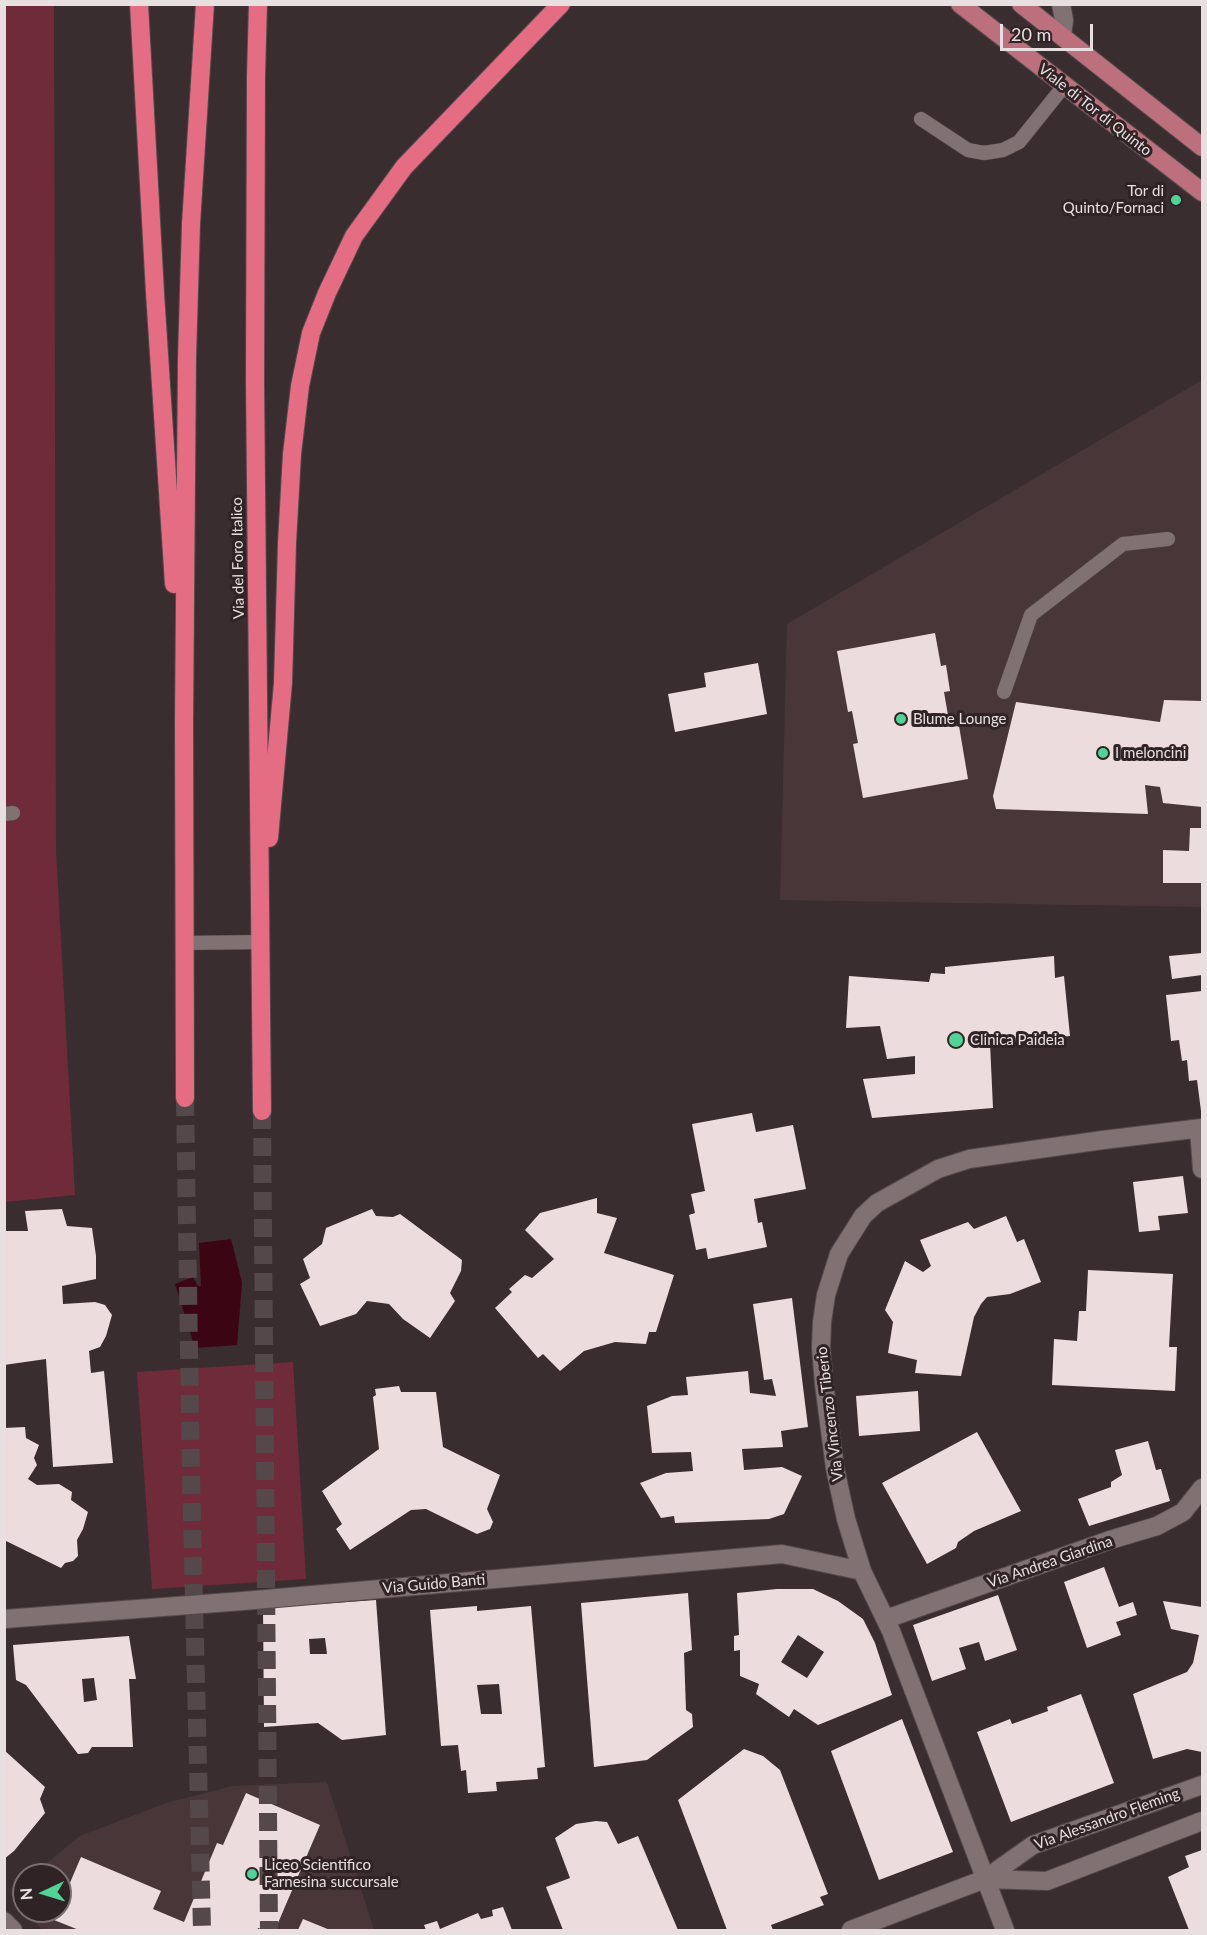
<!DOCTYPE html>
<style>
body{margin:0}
#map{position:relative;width:1207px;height:1935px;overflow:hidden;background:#3a2d2f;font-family:Lato,sans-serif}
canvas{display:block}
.frame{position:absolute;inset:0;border:6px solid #e7dfe0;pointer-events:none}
.north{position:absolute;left:12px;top:1863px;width:60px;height:60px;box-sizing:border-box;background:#302325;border:2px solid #796e70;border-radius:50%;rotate:266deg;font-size:16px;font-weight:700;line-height:24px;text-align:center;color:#e7dfe0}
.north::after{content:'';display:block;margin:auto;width:21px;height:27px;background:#51d398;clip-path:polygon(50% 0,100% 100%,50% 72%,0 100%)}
.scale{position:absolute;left:1000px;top:24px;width:93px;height:27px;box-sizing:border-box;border:3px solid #e7dfe0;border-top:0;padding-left:8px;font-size:18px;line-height:21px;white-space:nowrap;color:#e7dfe0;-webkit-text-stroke:4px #302325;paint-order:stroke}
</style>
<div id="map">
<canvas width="1207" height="1935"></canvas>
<div class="frame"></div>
<div class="north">N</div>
<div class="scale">20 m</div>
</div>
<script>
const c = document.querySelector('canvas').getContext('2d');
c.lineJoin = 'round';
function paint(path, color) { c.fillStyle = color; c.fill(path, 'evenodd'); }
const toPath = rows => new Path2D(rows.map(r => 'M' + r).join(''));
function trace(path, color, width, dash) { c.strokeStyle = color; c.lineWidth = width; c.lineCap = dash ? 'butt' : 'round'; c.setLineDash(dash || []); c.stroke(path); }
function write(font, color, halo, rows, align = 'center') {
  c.font = font + ' Lato,sans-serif'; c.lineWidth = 6; c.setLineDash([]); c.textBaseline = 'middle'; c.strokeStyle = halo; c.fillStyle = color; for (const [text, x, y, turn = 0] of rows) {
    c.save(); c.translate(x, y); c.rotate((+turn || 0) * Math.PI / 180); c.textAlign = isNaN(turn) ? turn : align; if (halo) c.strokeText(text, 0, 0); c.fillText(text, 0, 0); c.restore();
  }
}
paint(toPath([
 [1202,380,1202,907,780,900,787,624],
 [327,1782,374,1930,42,1930,27,1911,60,1911,60,1875,32,1875,80,1836,166,1803,233,1786],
 [24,1881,24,1908,11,1892]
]), '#493638');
paint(toPath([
 [54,4,56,850,75,1195,5,1202,4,5],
 [293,1362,306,1579,152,1589,137,1372]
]), '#6f2b39');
paint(toPath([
 [231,1239,242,1283,237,1345,195,1348,175,1284,193,1277,198,1286,201,1286,199,1243]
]), '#3b0514');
paint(toPath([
 [935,633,941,666,946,665,950,691,944,692,950,727,959,726,968,779,863,798,853,744,858,743,852,711,848,712,837,651],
 [758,663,767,714,675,732,668,694,706,687,704,673],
 [1164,700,1202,701,1202,807,1163,803,1160,787,1145,785,1148,814,996,809,993,796,1016,702,1160,722],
 [1190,828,1202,828,1202,883,1163,883,1163,850,1189,851],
 [1202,953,1202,975,1172,979,1169,956],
 [1054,956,1055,978,1064,976,1070,1036,990,1043,993,1108,872,1118,863,1079,915,1074,915,1056,887,1059,880,1026,846,1028,849,976,929,982,931,973,945,974,945,967],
 [1202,991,1202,1110,1201,1111,1197,1080,1189,1081,1187,1060,1182,1061,1179,1040,1171,1041,1166,995],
 [752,1113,756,1132,793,1125,806,1189,754,1199,758,1223,762,1222,767,1247,708,1259,706,1248,696,1250,689,1215,695,1213,691,1194,705,1191,692,1124],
 [1183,1176,1188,1213,1158,1216,1160,1230,1139,1232,1133,1182],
 [597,1198,597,1213,617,1218,604,1253,674,1275,656,1332,649,1332,646,1344,615,1342,584,1351,560,1371,543,1354,538,1358,495,1308,512,1292,509,1289,525,1275,532,1278,554,1259,525,1230,540,1213],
 [62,1209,67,1226,92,1228,96,1256,96,1279,62,1286,63,1304,95,1302,105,1305,112,1315,106,1336,100,1347,89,1351,91,1373,104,1371,113,1463,53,1467,46,1359,4,1365,4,1231,28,1231,25,1211],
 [372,1209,376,1216,393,1217,400,1214,462,1260,461,1271,450,1293,455,1301,430,1338,403,1319,389,1304,367,1301,356,1314,320,1326,300,1284,310,1278,303,1259,322,1244,326,1228],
 [1006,1216,1017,1242,1024,1239,1041,1282,1010,1294,987,1297,981,1304,974,1317,961,1376,915,1373,917,1360,888,1353,893,1322,885,1310,905,1261,923,1272,931,1266,920,1240,968,1222,974,1229],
 [1088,1270,1173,1274,1169,1347,1177,1347,1175,1391,1052,1385,1054,1339,1077,1341,1079,1311,1086,1311],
 [792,1298,808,1427,781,1431,783,1447,742,1449,744,1470,782,1467,802,1476,784,1514,769,1519,675,1523,674,1516,661,1518,640,1483,666,1473,693,1471,691,1452,652,1453,647,1406,672,1396,688,1395,686,1377,748,1371,750,1393,776,1396,772,1379,764,1380,753,1304],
 [399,1386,401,1392,436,1392,443,1447,500,1475,487,1509,493,1522,490,1529,477,1534,426,1509,411,1510,350,1550,336,1529,342,1524,322,1491,379,1449,373,1397,376,1395,375,1389],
 [918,1391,920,1431,859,1436,856,1396],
 [25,1427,26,1438,39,1445,34,1458,37,1465,28,1479,37,1485,59,1484,72,1492,71,1500,88,1512,83,1529,77,1540,78,1556,73,1561,65,1563,61,1568,4,1540,4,1428],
 [977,1432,1021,1511,974,1531,958,1542,956,1548,927,1564,882,1483],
 [1148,1441,1156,1470,1161,1469,1170,1501,1089,1526,1078,1499,1111,1487,1111,1482,1122,1475,1115,1450],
 [1104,1567,1119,1607,1133,1602,1137,1615,1116,1622,1121,1635,1087,1648,1064,1582],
 [777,1589,813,1589,838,1601,863,1619,875,1643,892,1695,818,1725,794,1709,789,1717,756,1694,759,1684,740,1676,740,1650,734,1651,734,1636,739,1635,737,1593],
 [798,1635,824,1652,807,1678,781,1662],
 [688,1593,692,1650,684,1653,686,1710,692,1714,693,1727,647,1760,594,1767,581,1603],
 [998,1595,1017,1650,985,1661,979,1642,959,1648,966,1669,932,1681,913,1625],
 [376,1600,386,1735,342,1740,318,1723,264,1727,263,1608],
 [325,1638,327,1654,310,1654,309,1639],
 [1163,1601,1202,1607,1202,1752,1187,1749,1153,1759,1133,1694,1187,1672,1193,1663,1199,1635,1171,1629],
 [477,1606,477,1611,531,1606,545,1767,537,1768,538,1779,496,1782,497,1791,468,1793,466,1770,461,1771,458,1745,441,1746,430,1610],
 [499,1684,502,1714,481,1714,477,1685],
 [129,1636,136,1679,129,1679,133,1747,92,1747,88,1753,78,1754,26,1685,16,1680,13,1645],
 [94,1678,97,1700,84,1702,82,1679],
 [1081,1694,1114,1783,1011,1822,977,1732,1010,1719,1012,1724,1048,1711,1047,1707],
 [902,1719,953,1852,879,1880,831,1751],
 [744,1749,763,1756,780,1770,828,1894,820,1897,824,1905,771,1925,773,1930,727,1930,678,1800],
 [4,1750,45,1787,40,1799,45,1813,14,1851,4,1859],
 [246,1793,320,1825,275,1930,265,1930,258,1928,257,1930,79,1930,54,1920,58,1911,60,1911,60,1906,81,1857,161,1891,153,1909,184,1922,217,1843,223,1845],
 [596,1821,607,1822,618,1844,638,1836,678,1930,563,1930,546,1887,570,1878,555,1838,576,1824],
 [1202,1850,1202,1930,1189,1930,1168,1877,1189,1867,1185,1856],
 [503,1907,512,1930,426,1930,424,1925,437,1921,440,1929,478,1913,481,1919,493,1916,492,1910],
 [303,1919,330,1930,298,1930]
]), '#eddcde');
trace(toPath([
 [185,1098,191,1475,202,1930],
 [262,1111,269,1930]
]), '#54484a', 18, [18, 9]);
const lane = toPath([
 [921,119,968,150,984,153,1003,150,1019,142,1064,86],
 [1004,692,1031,615,1123,544,1168,539],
 [4,814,13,813],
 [184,943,260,942]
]);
const street = toPath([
 [1061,4,1064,20,1062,36],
 [1199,1129,1202,1169],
 [4,1619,243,1601,782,1554,862,1571],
 [886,1619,1110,1540,1157,1526,1183,1512,1202,1488],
 [985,1879,1033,1845,1202,1785],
 [4,1921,13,1930],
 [851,1930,985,1879,1047,1881,1202,1821],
 [1005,1930,891,1631,862,1571,846,1519,835,1468,824,1384,821,1348,822,1322,826,1295,839,1254,863,1216,877,1203,938,1169,969,1159,1103,1140,1202,1128]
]);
const primary = toPath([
 [960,4,1202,192],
 [1021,4,1202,147]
]);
const highway = toPath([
 [139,4,155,293,174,584],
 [258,4,256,76,255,380,262,1111],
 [269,838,283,683,287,543,292,454,300,386,311,333,327,293,354,236,404,167,561,4],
 [185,1098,184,723,187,358,191,224,205,4]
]);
trace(lane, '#544a4b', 15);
trace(street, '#544a4b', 20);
trace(primary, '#544a4b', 20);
trace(highway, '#544a4b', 20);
trace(lane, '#807173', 14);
trace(street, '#807173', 18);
trace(primary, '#bc6f7d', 18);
trace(highway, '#e46d83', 18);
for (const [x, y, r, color] of [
 [1176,200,6,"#51d398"],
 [901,719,6,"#51d398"],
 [1103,753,6,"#51d398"],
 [956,1040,8,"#51d398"],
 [252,1874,6,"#51d398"]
]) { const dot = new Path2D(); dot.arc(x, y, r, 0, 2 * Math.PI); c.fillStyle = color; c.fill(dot); trace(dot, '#302325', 2); }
write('15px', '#e7dfe0', '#302325', [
 ["Viale di Tor di Quinto",1095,110,38],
 ["Via del Foro Italico",238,558,-91],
 ["Via Vincenzo Tiberio",830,1414,-97],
 ["Via Andrea Giardina",1050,1562,-19],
 ["Via Guido Banti",434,1584,-5],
 ["Via Alessandro Fleming",1107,1819,-20]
]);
write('15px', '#e7dfe0', '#302325', [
 ["Tor di",1164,191,"right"],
 ["Quinto/Fornaci",1164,208,"right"],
 ["Blume Lounge",913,719],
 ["I meloncini",1115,753],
 ["Clinica Paideia",970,1040],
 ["Liceo Scientifico",264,1865],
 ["Farnesina succursale",264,1882]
], 'left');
</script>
